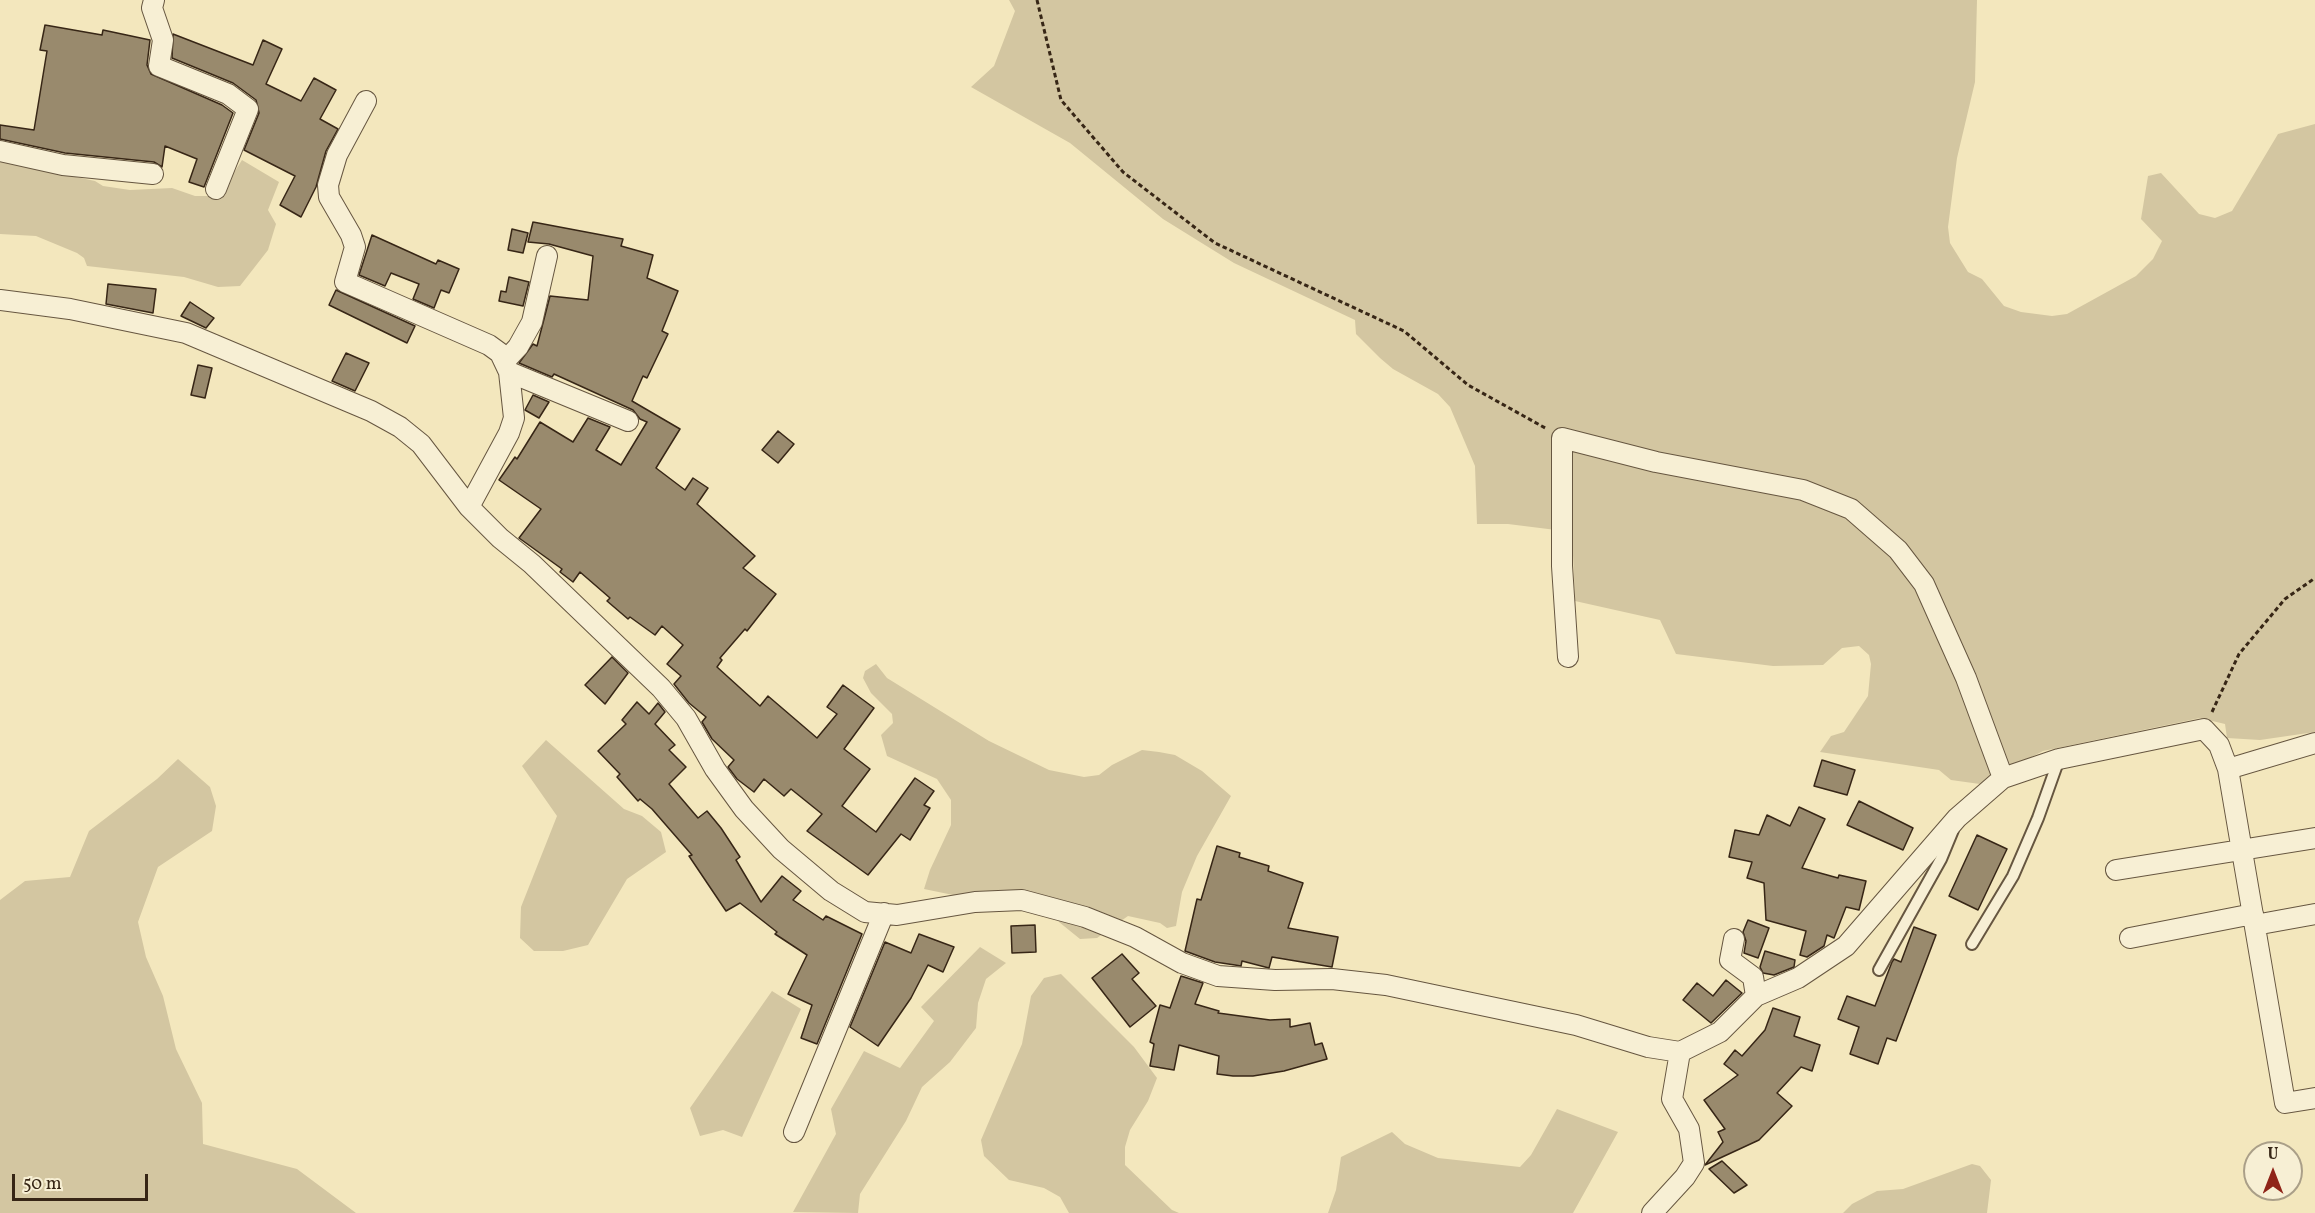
<!DOCTYPE html>
<style>
body{margin:0}
#map{position:relative;width:2315px;height:1213px;overflow:hidden;background:#f3e7bd;font-family:Vollkorn,serif}
canvas{display:block}
.north{position:absolute;left:2243px;top:1141px;width:60px;height:60px;box-sizing:border-box;background:#f7efd4;border:2px solid #aa9f88;border-radius:50%;rotate:0deg;font-size:16px;font-weight:700;line-height:24px;text-align:center;color:#372616}
.north::after{content:'';display:block;margin:auto;width:21px;height:27px;background:#8f2418;clip-path:polygon(50% 0,100% 100%,50% 72%,0 100%)}
.scale{position:absolute;left:12px;top:1174px;width:136px;height:27px;box-sizing:border-box;border:3px solid #372616;border-top:0;padding-left:8px;font-size:18px;line-height:21px;white-space:nowrap;color:#372616;-webkit-text-stroke:4px #f7efd4;paint-order:stroke}
</style>
<div id="map">
<canvas width="2315" height="1213"></canvas>
<div class="north">U</div>
<div class="scale">50 m</div>
</div>
<script>
const c = document.querySelector('canvas').getContext('2d');
c.lineJoin = 'round';
function paint(path, color) { c.fillStyle = color; c.fill(path, 'evenodd'); }
const toPath = rows => new Path2D(rows.map(r => 'M' + r).join(''));
function trace(path, color, width, dash) { c.strokeStyle = color; c.lineWidth = width; c.lineCap = dash ? 'butt' : 'round'; c.setLineDash(dash || []); c.stroke(path); }
paint(toPath([
 [1009,0,1977,0,1975,82,1957,158,1948,227,1950,243,1968,272,1982,279,2004,306,2021,312,2052,316,2067,314,2136,276,2153,259,2162,241,2141,219,2148,176,2161,173,2199,214,2215,218,2232,211,2278,134,2315,124,2315,732,2260,740,2227,738,2225,724,2200,718,2043,751,1980,784,1951,780,1939,770,1820,752,1831,736,1844,732,1868,696,1871,664,1869,655,1859,646,1842,648,1823,665,1773,666,1676,654,1660,620,1575,601,1572,532,1508,524,1477,524,1475,466,1450,407,1438,394,1393,369,1380,358,1356,334,1355,320,1234,263,1163,219,1070,143,971,87,994,66,1015,11],
 [242,160,279,182,268,210,276,224,268,250,240,286,218,287,184,277,87,266,84,258,77,253,36,236,0,234,0,161,95,181,103,186,130,190,172,188,195,196,219,196],
 [876,664,887,678,989,741,1049,770,1084,777,1099,775,1112,765,1142,750,1159,752,1175,755,1202,771,1231,796,1197,856,1182,892,1176,926,1167,928,1160,923,1128,916,1097,938,1080,939,1059,922,1042,902,958,896,924,889,930,870,951,825,951,800,937,779,887,756,881,735,893,723,892,714,871,693,863,678,865,671],
 [546,740,624,809,642,816,661,832,666,852,627,879,588,945,563,951,534,951,520,938,521,907,557,816,522,766],
 [178,759,210,787,216,806,212,831,158,867,138,922,146,957,163,996,176,1049,202,1103,203,1144,297,1169,356,1213,0,1213,0,900,25,881,70,877,89,831,157,779],
 [980,947,1006,963,986,979,978,1003,976,1028,950,1062,922,1087,906,1121,860,1194,858,1213,793,1212,836,1134,831,1109,864,1051,900,1068,934,1021,921,1007],
 [1061,974,1134,1047,1157,1078,1148,1101,1130,1130,1125,1147,1125,1165,1172,1210,1179,1213,1069,1213,1060,1197,1044,1188,1009,1180,984,1156,981,1140,1022,1044,1031,996,1044,978],
 [772,991,801,1009,742,1137,723,1130,700,1136,690,1108],
 [1557,1109,1618,1132,1573,1213,1328,1213,1336,1190,1341,1157,1392,1132,1405,1144,1438,1158,1520,1167,1531,1155],
 [1972,1164,1980,1166,1991,1180,1987,1213,1843,1213,1852,1204,1877,1191,1903,1189]
]), '#d3c6a1');
const building = toPath([
 [45,25,102,35,103,30,150,40,147,65,151,74,222,105,233,113,204,187,189,182,197,159,165,146,162,167,154,162,65,153,0,139,0,125,34,130,47,51,40,50,45,25],
 [173,34,253,65,263,40,282,49,266,84,301,101,314,78,336,90,320,119,338,129,326,151,316,187,301,217,280,205,295,176,244,150,259,113,256,100,233,83,172,58,173,34],
 [533,222,623,239,621,246,653,255,647,278,678,291,662,331,668,334,647,378,643,376,632,401,680,429,656,468,685,490,693,478,708,488,697,504,755,556,743,568,776,594,747,631,745,629,720,658,722,660,717,667,760,706,768,696,817,738,837,714,827,707,843,685,874,708,844,749,870,769,842,806,876,832,915,778,934,791,924,805,930,808,910,840,901,834,868,875,807,831,822,814,791,789,784,796,764,779,754,792,737,779,728,767,734,760,712,739,702,722,706,717,689,703,674,684,681,676,667,664,683,645,662,626,655,635,630,617,628,619,607,601,610,598,580,572,573,582,560,572,562,569,519,538,541,509,499,480,515,457,517,459,540,422,573,442,588,418,610,427,596,450,621,465,647,422,640,419,633,410,554,374,552,377,519,363,533,344,537,346,550,296,588,300,592,265,593,256,549,244,528,242,533,222],
 [512,229,528,233,523,253,508,250,512,229],
 [372,235,436,264,438,260,459,269,449,293,441,290,434,308,413,299,419,284,391,273,385,286,359,275,372,235],
 [509,277,529,282,523,306,499,301,501,291,506,292,509,277],
 [108,284,156,289,153,313,106,304,108,284],
 [336,290,415,326,407,343,329,305,336,290],
 [190,302,214,318,206,328,181,316,190,302],
 [346,353,369,363,355,391,332,381,346,353],
 [198,365,212,368,205,398,191,395,198,365],
 [533,395,549,402,539,418,525,410,533,395],
 [778,431,794,444,778,463,762,450,778,431],
 [612,657,628,673,605,704,585,685,612,657],
 [637,702,649,714,658,703,665,712,655,724,675,745,669,750,686,767,669,784,698,818,707,811,721,828,740,857,736,860,761,902,782,876,801,891,793,900,823,920,826,916,862,934,817,1044,801,1038,812,1005,788,994,807,955,775,934,777,932,740,903,726,911,689,856,692,855,652,809,640,799,638,801,617,777,620,774,598,751,626,724,622,720,637,702],
 [1822,760,1855,770,1847,795,1814,786,1822,760],
 [1859,801,1913,828,1903,850,1847,825,1859,801],
 [1799,807,1825,819,1802,868,1838,878,1839,875,1866,881,1859,910,1846,907,1834,938,1827,935,1824,946,1807,957,1800,955,1806,931,1766,920,1764,883,1747,878,1752,862,1729,857,1735,830,1759,835,1767,815,1790,826,1799,807],
 [1977,835,2007,849,1978,910,1949,896,1977,835],
 [1217,846,1240,853,1239,857,1269,866,1268,871,1303,883,1288,928,1338,937,1332,967,1272,957,1269,968,1242,961,1241,966,1235,965,1215,962,1185,951,1197,899,1201,900,1217,846],
 [1748,920,1769,928,1758,958,1744,953,1746,941,1743,932,1748,920],
 [1035,925,1036,952,1012,953,1011,926,1035,925],
 [1914,927,1936,935,1896,1041,1887,1038,1878,1064,1850,1054,1859,1027,1838,1019,1847,996,1875,1006,1892,962,1894,959,1901,962,1914,927],
 [919,934,954,947,943,972,928,965,911,998,878,1046,850,1027,885,942,911,953,919,934],
 [1765,951,1795,960,1794,967,1774,975,1763,973,1760,967,1765,951],
 [1122,954,1139,973,1132,979,1156,1006,1130,1027,1092,978,1122,954],
 [1181,976,1203,983,1195,1004,1219,1011,1218,1013,1270,1020,1290,1019,1290,1027,1310,1023,1315,1045,1322,1043,1327,1059,1284,1071,1253,1076,1233,1076,1217,1074,1219,1056,1179,1045,1174,1070,1150,1066,1154,1044,1150,1042,1160,1005,1170,1008,1181,976],
 [1726,980,1742,993,1711,1023,1683,1000,1697,983,1713,996,1726,980],
 [1773,1008,1800,1017,1794,1036,1820,1045,1812,1071,1801,1067,1777,1093,1792,1106,1759,1140,1705,1165,1723,1142,1718,1132,1725,1129,1704,1100,1738,1075,1724,1064,1735,1050,1742,1056,1765,1030,1773,1008],
 [1722,1161,1747,1185,1734,1193,1709,1169,1722,1161]
]);
paint(building, '#998a6d');
trace(building, '#372616', 1.5);
const lane = toPath([
 [1972,944,2013,876,2038,818,2059,759],
 [1879,970,1941,859,1953,830]
]);
const street = toPath([
 [154,0,152,8,163,40,159,66,228,94,248,109,216,189],
 [366,101,337,155,328,185,329,197,351,235,355,247,345,282,489,345,500,353,509,372,514,418,509,433,469,507],
 [0,151,63,165,153,174],
 [0,300,70,309,186,333,371,411,400,427,421,444,469,507,500,538,532,564,661,688,686,718,715,769,744,809,781,849,831,891,865,912,897,915,975,902,1022,900,1085,917,1135,937,1182,963,1218,976,1275,980,1332,979,1386,985,1576,1025,1648,1047,1680,1052,1720,1032,1756,996,1798,978,1846,946,1957,818,2003,778,2059,759,2204,729,2219,745,2228,769,2285,1103,2315,1098],
 [505,361,518,347,532,322,547,256],
 [509,372,628,421],
 [1568,657,1562,566,1562,438,1656,462,1803,490,1851,509,1898,550,1924,584,1966,678,2003,778],
 [2228,769,2315,743],
 [2116,870,2315,838],
 [2255,925,2315,914],
 [2130,938,2253,914],
 [1734,939,1730,960,1753,977,1756,996],
 [794,1132,884,913],
 [1652,1213,1685,1177,1694,1163,1689,1129,1672,1099,1680,1052]
]);
trace(lane, '#665640', 14);
trace(street, '#665640', 22);
trace(toPath([
 [1037,0,1061,100,1123,172,1215,243,1404,331,1468,385,1547,429],
 [2212,712,2239,654,2285,599,2315,578]
]), '#372616', 3, [4.5, 3]);
trace(lane, '#f7efd4', 10);
trace(street, '#f7efd4', 20);
</script>
